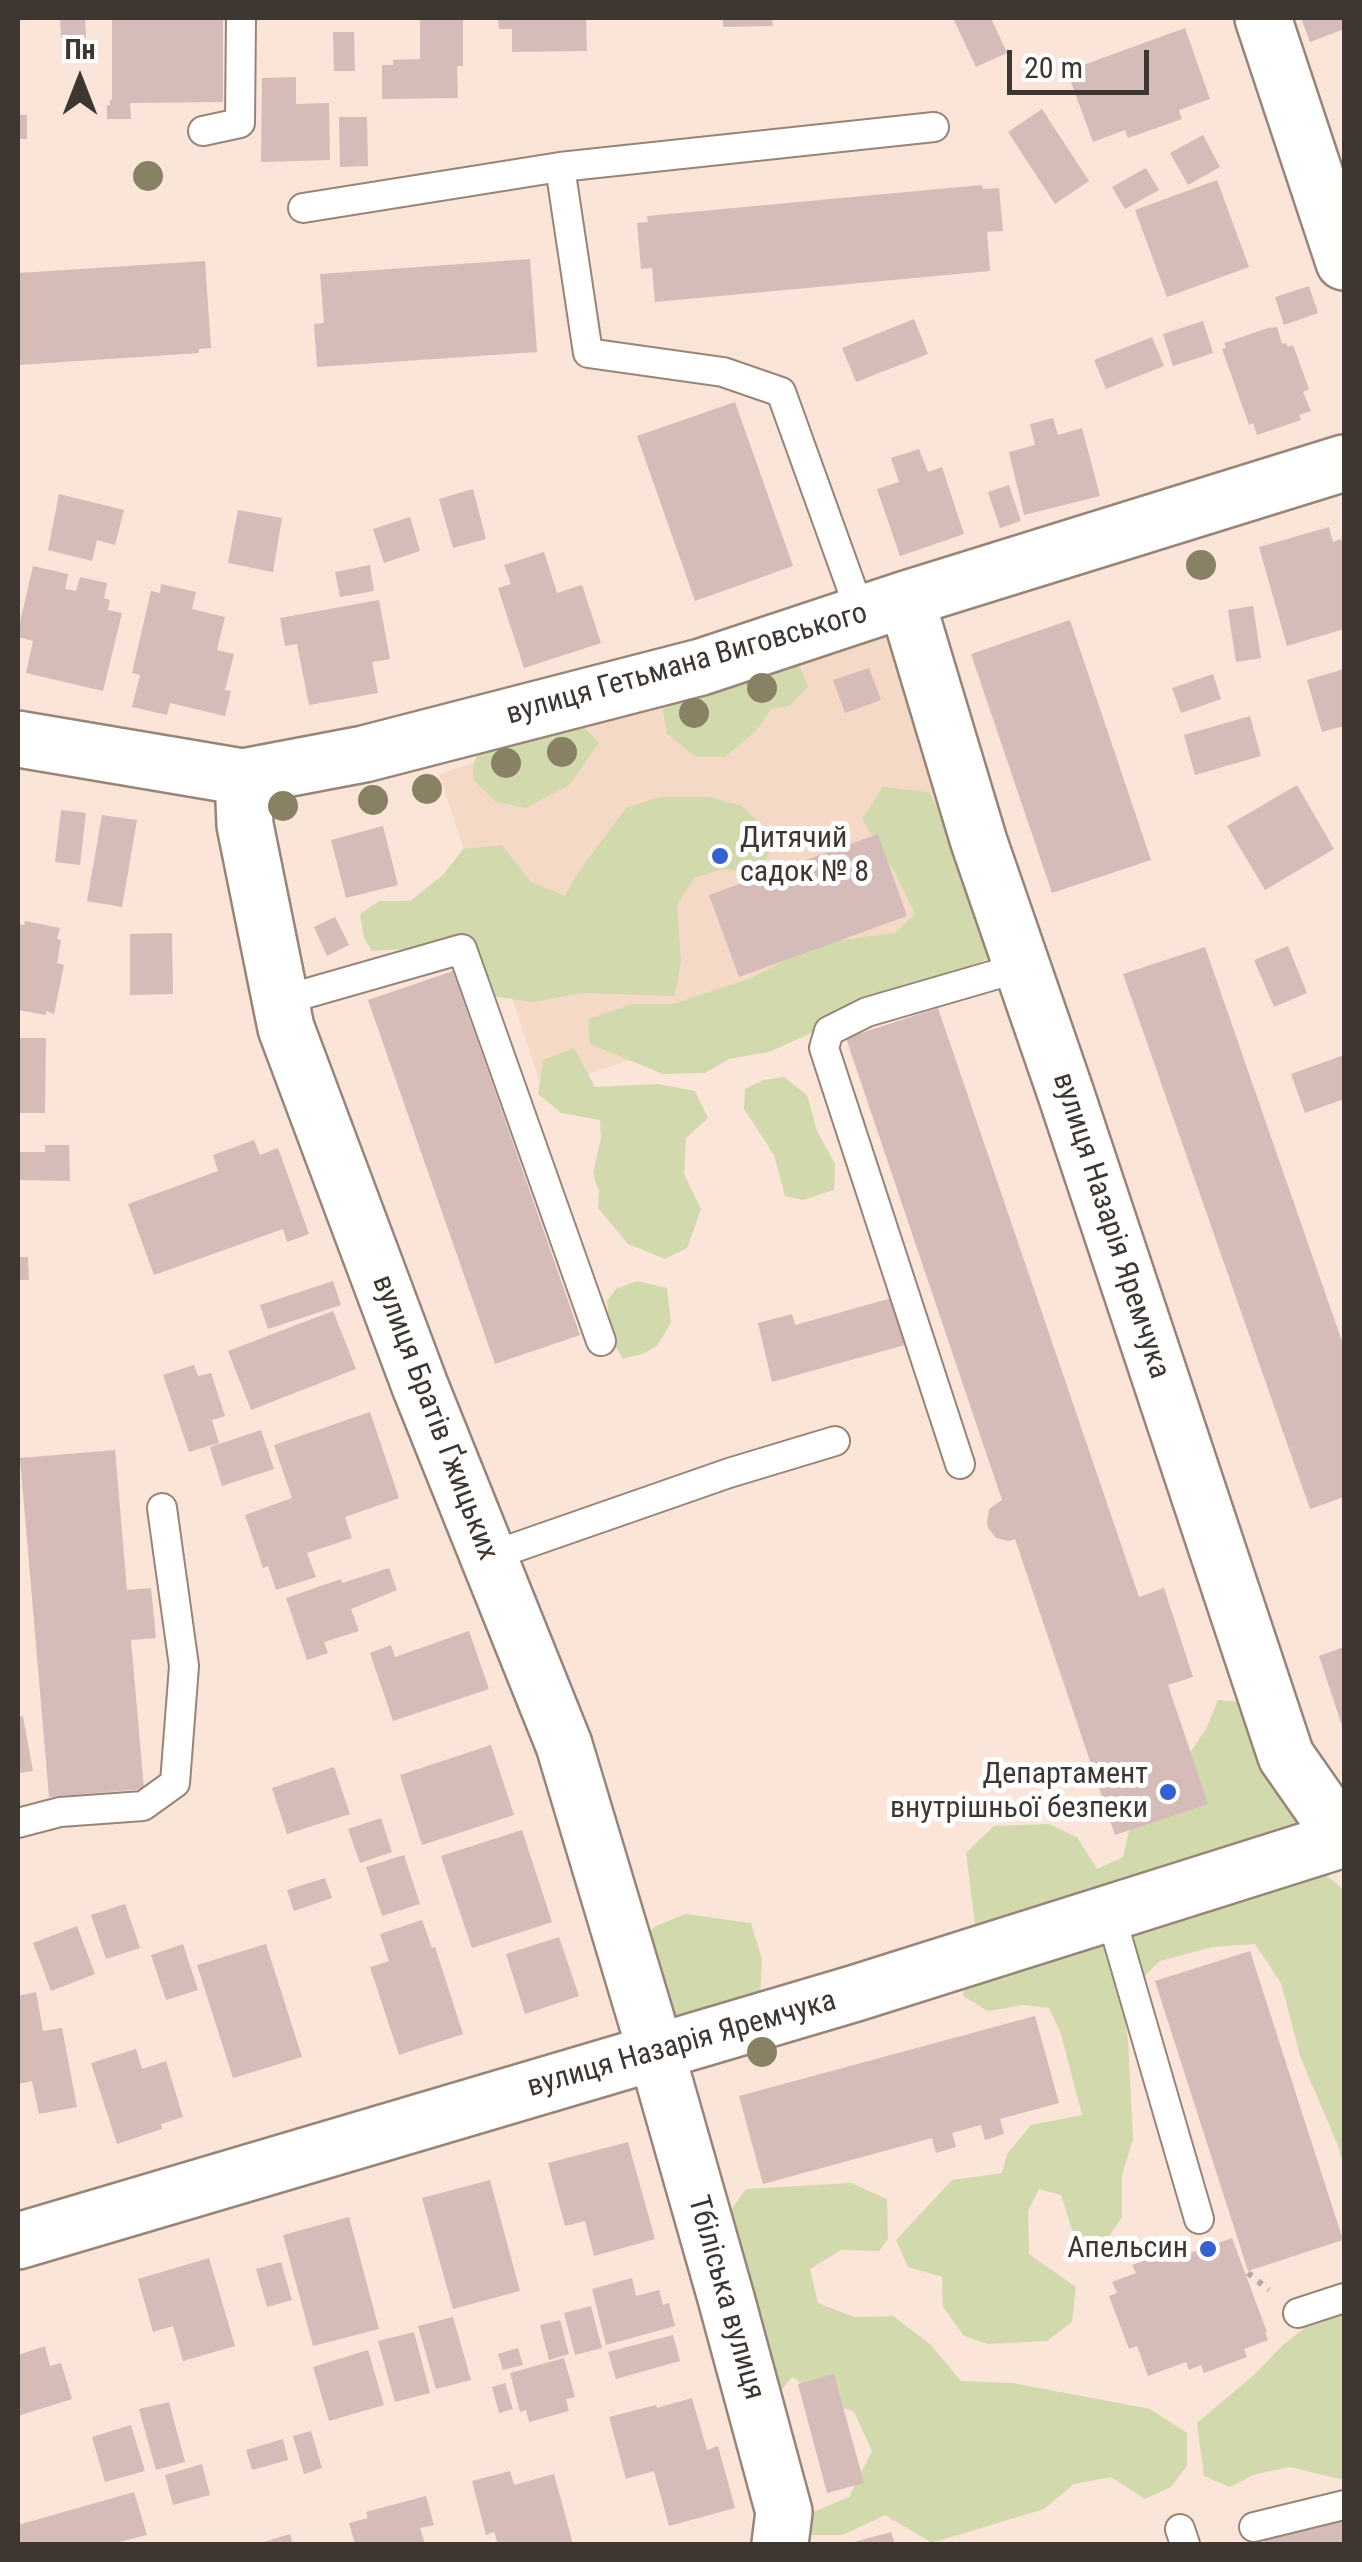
<!DOCTYPE html>
<meta charset="utf-8">
<style>
body{margin:0}
#map{position:relative;width:1362px;height:2562px;overflow:hidden;background:#fae5d8;font-family:"Roboto Condensed",sans-serif}
canvas{display:block}
.frame{position:absolute;inset:0;border:20px solid #3e3631;pointer-events:none}
.north{position:absolute;left:30px;top:30px;width:100px;height:100px;-webkit-text-stroke:8px #fff;paint-order:stroke;rotate:0deg;font-size:28px;font-weight:700;line-height:40px;text-align:center;color:#3e3631}
.north::after{content:'';display:block;margin:auto;width:35px;height:45px;background:#3e3631;clip-path:polygon(50% 0,100% 100%,50% 72%,0 100%)}
.scale{position:absolute;left:1007px;top:50px;width:142px;height:45px;box-sizing:border-box;border:5px solid #3e3631;border-top:0;padding-left:12px;font-size:30px;line-height:35px;white-space:nowrap;color:#3e3631;-webkit-text-stroke:8px #fff;paint-order:stroke}
</style>
<div id="map">
<canvas width="1362" height="2562"></canvas>
<div class="frame"></div>
<div class="north">Пн</div>
<div class="scale">20 m</div>
</div>
<script>
const c = document.querySelector('canvas').getContext('2d');
c.lineJoin = 'round';
function paint(path, color) { c.fillStyle = color; c.fill(path, 'evenodd'); }
const toPath = rows => new Path2D(rows.map(r => 'M' + r).join(''));
function trace(path, color, width, dash) { c.strokeStyle = color; c.lineWidth = width; c.lineCap = dash ? 'butt' : 'round'; c.setLineDash(dash || []); c.stroke(path); }
function write(font, color, halo, rows, align = 'center') {
  c.font = font + ' "Roboto Condensed",sans-serif'; c.lineWidth = 10; c.setLineDash([]); c.textBaseline = 'middle'; c.strokeStyle = halo; c.fillStyle = color; for (const [text, x, y, turn = 0] of rows) {
    c.save(); c.translate(x, y); c.rotate((+turn || 0) * Math.PI / 180); c.textAlign = isNaN(turn) ? turn : align; if (halo) c.strokeText(text, 0, 0); c.fillText(text, 0, 0); c.restore();
  }
}
paint(toPath([
 [898,624,1001,938,542,1089,439,774]
]), '#f5d9c7');
paint(toPath([
 [798,662,808,687,789,706,771,709,756,731,725,757,696,757,667,734,663,711,672,694],
 [581,724,599,743,569,785,526,808,496,802,474,781,473,765,482,741],
 [883,787,929,792,944,820,962,871,1012,949,944,977,918,982,876,997,840,1014,809,1034,769,1052,729,1059,705,1073,663,1074,590,1044,588,1019,633,1004,673,1004,751,978,796,955,835,941,895,933,915,914,894,871,862,819],
 [659,797,710,797,742,806,776,839,760,873,722,869,694,878,677,905,681,960,675,996,581,993,534,1002,497,997,447,956,405,949,372,951,364,938,360,914,379,901,410,901,443,875,463,849,502,845,531,882,565,896,577,874,626,808],
 [574,1048,595,1087,658,1084,695,1091,708,1118,686,1138,684,1174,701,1209,687,1248,665,1259,628,1244,598,1208,599,1191,593,1174,601,1137,600,1120,561,1113,538,1094,543,1060],
 [784,1077,807,1095,817,1131,835,1164,834,1190,803,1200,785,1196,774,1155,744,1109,745,1089,763,1080],
 [637,1281,667,1288,671,1323,657,1346,642,1354,623,1359,610,1337,607,1301,616,1289],
 [1218,1700,1252,1703,1307,1817,1316,1867,1344,1890,1344,2167,1337,2143,1301,2059,1281,1983,1255,1944,1212,1947,1160,1961,1122,1998,1128,2040,1133,2139,1122,2175,1122,2217,1106,2241,1075,2239,1061,2195,1039,2189,1028,2211,1029,2254,1076,2287,1072,2322,1047,2341,988,2344,964,2336,943,2307,942,2277,908,2267,896,2240,952,2180,1002,2173,1007,2154,1031,2125,1082,2115,1061,2034,1049,2008,1023,2005,988,2011,963,1996,975,1924,966,1853,994,1826,1049,1824,1077,1837,1097,1869,1123,1857,1133,1813,1181,1767,1207,1727],
 [685,1914,751,1923,762,1959,760,2003,665,2031,643,1938,656,1926],
 [851,2183,887,2199,888,2239,879,2251,841,2250,810,2269,818,2303,854,2317,893,2316,931,2345,961,2381,1013,2383,1150,2409,1187,2433,1187,2466,1171,2487,1145,2499,1111,2477,1074,2484,1044,2509,932,2543,885,2515,843,2535,806,2535,804,2516,849,2497,872,2451,854,2412,829,2402,792,2377,774,2400,721,2224,746,2189],
 [1344,2314,1344,2480,1289,2467,1253,2475,1230,2487,1204,2476,1197,2423,1255,2374,1283,2345,1319,2317]
]), '#d2d9ac');
paint(toPath([
 [60,18,85,18,86,38,61,38],
 [112,18,223,18,223,102,130,103,131,119,107,119,107,105,110,105,110,100,112,100],
 [498,18,586,18,587,51,512,52,512,29,499,29],
 [723,18,772,18,773,26,723,27],
 [953,18,991,18,1007,53,976,67],
 [1301,18,1344,18,1344,29,1310,42],
 [420,19,463,19,463,66,457,66,458,98,382,99,382,65,393,65,393,60,420,59],
 [1185,28,1210,99,1179,110,1182,119,1128,138,1125,130,1093,142,1067,71],
 [333,32,354,32,355,71,334,71],
 [296,77,296,104,329,103,330,160,261,162,262,78],
 [1042,109,1089,181,1055,204,1008,132],
 [18,115,27,115,27,139,18,139],
 [339,117,367,117,368,166,340,167],
 [1203,135,1220,167,1188,185,1170,153],
 [1146,168,1159,190,1125,209,1112,187],
 [1217,180,1249,267,1167,297,1135,210],
 [982,185,983,189,999,188,1003,231,987,232,990,271,655,302,652,268,641,269,637,223,648,222,647,216],
 [530,259,537,352,317,367,314,324,324,323,320,274],
 [205,261,211,348,199,349,199,353,18,365,18,273],
 [1309,286,1318,313,1284,325,1275,297],
 [914,319,928,354,856,382,842,348],
 [1203,321,1213,353,1173,366,1163,334],
 [1277,327,1282,344,1286,343,1288,347,1293,345,1309,389,1303,392,1311,411,1299,415,1301,420,1257,435,1253,423,1249,425,1222,349,1226,348,1224,343,1268,328],
 [1152,337,1164,366,1106,389,1094,360],
 [735,402,793,566,695,601,637,436],
 [1053,418,1058,435,1082,428,1100,496,1024,515,1009,452,1035,445,1030,424],
 [919,449,928,472,942,467,964,534,900,556,877,489,899,482,891,458],
 [1009,485,1021,521,1000,528,988,492],
 [473,489,486,539,453,548,439,499],
 [59,494,124,510,115,545,97,540,92,561,48,550],
 [238,510,282,518,273,572,228,563],
 [410,517,420,551,384,563,373,529],
 [1329,527,1333,542,1341,539,1344,551,1344,629,1287,646,1259,547],
 [544,552,557,593,582,585,601,643,524,668,498,588,511,584,504,565],
 [370,565,374,591,340,597,335,572],
 [33,566,68,574,65,589,76,591,80,577,107,583,104,598,110,600,108,610,122,613,103,691,26,673,33,641,18,637,18,631],
 [161,584,196,592,192,609,225,617,217,650,234,654,225,690,231,691,225,716,170,703,167,715,132,707,140,675,132,673,151,591,160,593],
 [379,600,390,659,372,662,378,693,309,705,297,644,285,646,280,618],
 [1253,606,1261,658,1236,662,1228,610],
 [1070,620,1151,860,1052,893,971,654],
 [869,668,881,700,845,713,833,680],
 [1344,669,1344,726,1322,732,1307,680],
 [1213,674,1221,699,1181,713,1172,688],
 [1250,716,1261,756,1195,775,1184,735],
 [1297,785,1334,849,1265,890,1227,826],
 [61,810,86,813,80,865,55,862],
 [102,815,137,820,122,907,87,901],
 [383,826,398,885,346,898,331,840],
 [878,834,907,916,739,977,709,895],
 [335,917,349,945,327,956,314,927],
 [25,921,60,928,57,939,61,940,57,963,64,965,54,1014,46,1011,46,1015,18,1010,18,924,24,925],
 [172,933,173,994,130,995,130,934],
 [1288,946,1307,993,1274,1007,1254,960],
 [1205,947,1344,1347,1344,1497,1310,1509,1123,974],
 [453,971,580,1335,495,1364,368,1000],
 [938,1008,1139,1597,1164,1588,1193,1677,1168,1685,1208,1804,1115,1835,1015,1539,1009,1541,996,1538,988,1528,987,1522,989,1509,1002,1500,846,1038],
 [18,1038,46,1038,45,1113,18,1113],
 [1344,1055,1344,1099,1305,1113,1291,1074],
 [254,1140,260,1155,278,1148,309,1234,287,1242,283,1229,154,1275,128,1204,218,1171,213,1155],
 [45,1145,69,1145,70,1181,18,1180,18,1152,45,1152],
 [18,1257,28,1257,29,1280,18,1280],
 [333,1281,341,1305,268,1329,260,1305],
 [899,1296,912,1343,772,1382,758,1323,792,1314,795,1325],
 [333,1311,356,1369,251,1410,228,1351],
 [194,1365,198,1376,211,1373,225,1416,212,1420,219,1443,189,1452,163,1375],
 [370,1412,399,1498,345,1517,352,1538,307,1553,316,1577,276,1590,268,1566,263,1568,245,1515,292,1498,274,1445],
 [261,1430,274,1469,222,1486,210,1447],
 [115,1450,127,1590,151,1588,156,1638,131,1640,144,1789,49,1797,20,1458],
 [389,1568,397,1590,351,1609,359,1631,324,1642,328,1653,307,1660,286,1598,341,1579,342,1583],
 [469,1631,489,1689,393,1721,370,1653,391,1645,395,1657],
 [1344,1647,1344,1732,1319,1656],
 [23,1716,33,1771,18,1773,18,1717],
 [491,1745,514,1815,422,1845,400,1775],
 [334,1767,350,1814,287,1834,272,1788],
 [381,1818,392,1852,360,1863,348,1829],
 [522,1830,552,1922,472,1948,441,1856],
 [404,1855,420,1904,382,1916,366,1867],
 [325,1878,332,1898,294,1911,287,1890],
 [125,1904,140,1948,106,1959,91,1915],
 [422,1920,432,1948,435,1947,463,2034,399,2055,370,1967,389,1961,380,1934],
 [77,1926,95,1974,51,1991,33,1943],
 [559,1937,579,1996,525,2014,506,1954],
 [183,1944,198,1990,166,2000,151,1955],
 [266,1944,302,2057,233,2078,197,1965],
 [1250,1951,1343,2240,1248,2271,1155,1981],
 [36,1992,43,2031,62,2028,77,2107,39,2114,32,2081,18,2084,18,1996],
 [1035,2016,1059,2103,1000,2119,1004,2134,985,2140,981,2125,952,2133,956,2147,936,2153,932,2138,763,2184,739,2096],
 [136,2049,142,2069,166,2061,183,2117,161,2124,162,2129,117,2144,91,2063],
 [628,2142,655,2239,594,2256,585,2221,565,2226,548,2163],
 [490,2180,520,2291,453,2309,422,2198],
 [349,2217,379,2329,313,2346,283,2235],
 [1232,2238,1267,2332,1265,2332,1268,2340,1244,2349,1247,2357,1204,2373,1201,2365,1189,2370,1186,2362,1148,2376,1137,2346,1129,2349,1109,2296,1117,2293,1112,2282,1136,2273,1132,2265,1171,2251,1174,2259],
 [209,2258,235,2346,183,2361,173,2326,153,2332,138,2279],
 [281,2262,292,2300,267,2307,256,2269],
 [632,2278,636,2296,659,2290,663,2305,669,2303,675,2326,606,2345,592,2289],
 [591,2306,602,2348,575,2355,564,2313],
 [453,2317,471,2380,436,2389,418,2326],
 [560,2320,569,2354,549,2360,540,2325],
 [414,2332,430,2393,395,2402,378,2341],
 [673,2335,680,2361,616,2379,608,2352],
 [45,2346,50,2366,61,2363,72,2399,18,2416,18,2355],
 [518,2348,523,2365,503,2370,498,2354],
 [368,2350,384,2405,329,2421,313,2367],
 [564,2358,575,2397,566,2399,569,2411,529,2422,526,2410,520,2412,510,2373],
 [834,2374,864,2483,827,2493,798,2384],
 [505,2383,513,2409,499,2413,492,2387],
 [692,2398,707,2450,718,2446,735,2508,669,2526,654,2471,626,2479,609,2417,656,2405,657,2408],
 [169,2402,185,2462,156,2470,139,2409],
 [131,2425,145,2471,105,2482,92,2437],
 [311,2431,322,2468,304,2474,293,2436],
 [283,2439,288,2460,252,2470,246,2450],
 [202,2464,210,2495,173,2505,165,2475],
 [510,2471,514,2485,554,2474,573,2544,498,2544,494,2532,486,2535,472,2481],
 [134,2492,147,2535,112,2544,18,2544,18,2525],
 [426,2496,434,2525,420,2528,425,2544,355,2544,349,2523,368,2518,366,2512],
 [1344,2521,1344,2544,1265,2544,1264,2540],
 [891,2532,895,2544,850,2544,850,2543],
 [290,2534,293,2544,257,2544]
]), '#d5bcb9');
const lane = toPath([
 [203,131,240,123,241,18],
 [303,208,560,167],
 [861,614,781,392,723,372,588,353,560,167,934,127],
 [280,1001,462,949,601,1341],
 [960,1464,824,1048,829,1031,867,1012,1022,967],
 [488,1557,729,1473,835,1441],
 [18,1823,60,1812,143,1806,175,1783,184,1666,162,1508],
 [1110,1913,1199,2219],
 [1298,2313,1344,2298],
 [1254,2527,1344,2505],
 [1180,2529,1185,2544]
]);
const street = toPath([
 [1263,18,1344,262],
 [906,599,979,842,1066,1094,1286,1756,1344,1839],
 [18,739,243,777,364,754,701,667,906,599,1344,463],
 [243,777,245,825,286,1028,420,1386,564,1745,656,2052,726,2298,784,2512,780,2544],
 [18,2241,856,1993,1344,1839]
]);
trace(lane, '#978578', 32);
trace(street, '#978578', 60);
trace(toPath([
 [1248,2273,1269,2290]
]), '#b7a79c', 6, [5, 8]);
trace(lane, '#fff', 28);
trace(street, '#fff', 55);
c.fillStyle = '#888163';
for (const [x, y] of [
 [148,176],
 [1201,565],
 [762,688],
 [694,713],
 [562,752],
 [506,763],
 [427,789],
 [373,800],
 [283,806],
 [762,2052]
]) { c.beginPath(); c.arc(x, y, 15, 0, 2 * Math.PI); c.fill(); }
for (const [x, y, r, color] of [
 [720,856,10,"#3460d0"],
 [1168,1792,10,"#3460d0"],
 [1208,2249,10,"#3460d0"]
]) { const dot = new Path2D(); dot.arc(x, y, r, 0, 2 * Math.PI); c.fillStyle = color; c.fill(dot); trace(dot, '#fff', 4); }
write('30px', '#3e3631', '#fff', [
 ["вулиця Гетьмана Виговського",687,665,-16],
 ["вулиця Назарія Яремчука",1110,1226,72],
 ["вулиця Братів Ґжицьких",434,1418,69],
 ["вулиця Назарія Яремчука",682,2045,-16],
 ["Тбіліська вулиця",725,2298,74]
]);
write('30px', '#3e3631', '#fff', [
 ["Дитячий",740,839,"left"],
 ["садок № 8",740,873,"left"],
 ["Департамент",1148,1775],
 ["внутрішньої безпеки",1148,1809],
 ["Апельсин",1188,2249]
], 'right');
</script>
